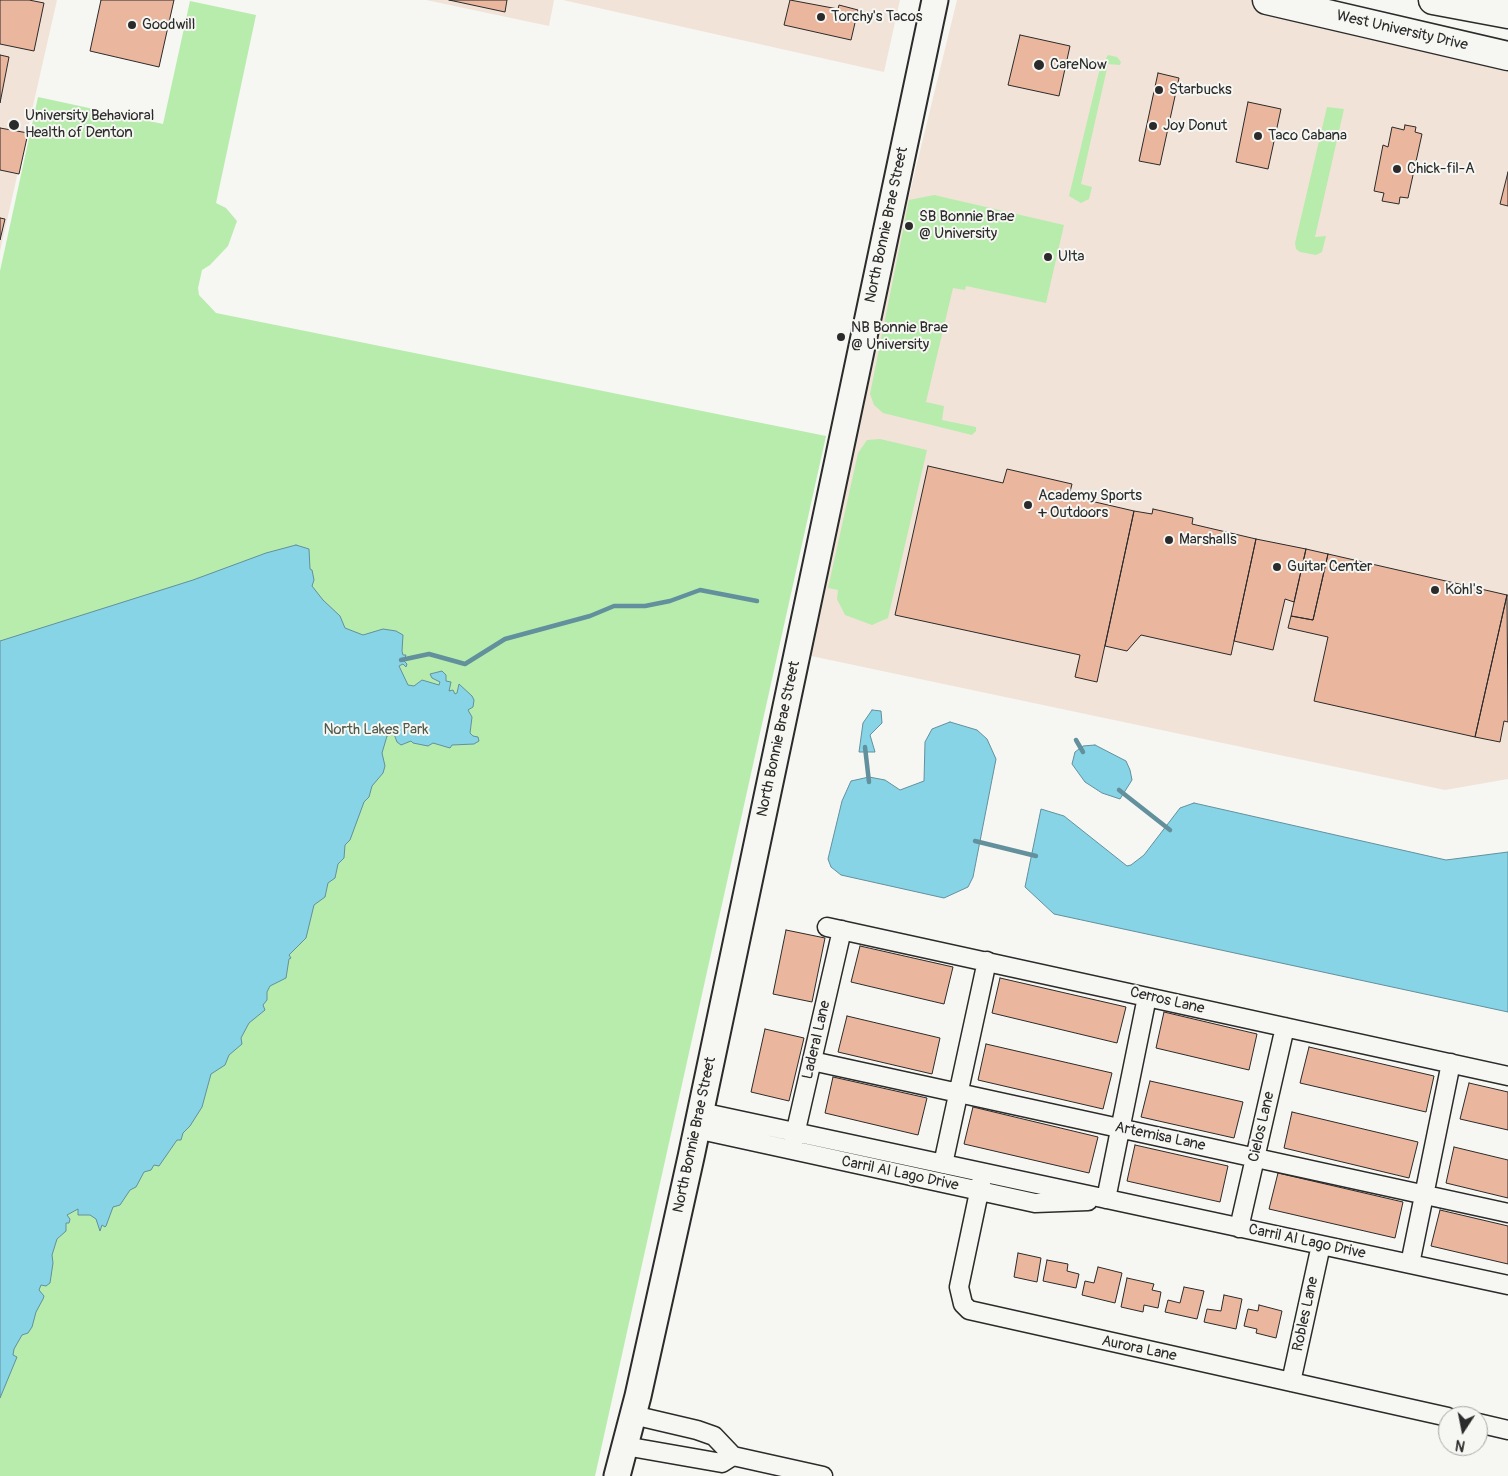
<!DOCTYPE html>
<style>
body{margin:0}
#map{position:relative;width:1508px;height:1476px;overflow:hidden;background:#f6f6f2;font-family:Pangolin,sans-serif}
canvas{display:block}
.north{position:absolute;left:1438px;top:1406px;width:50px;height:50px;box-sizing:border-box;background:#f6f6f2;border:1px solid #a5a5a2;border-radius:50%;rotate:191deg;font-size:14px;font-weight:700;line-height:20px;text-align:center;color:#2b2b2b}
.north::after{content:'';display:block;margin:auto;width:18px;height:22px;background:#2b2b2b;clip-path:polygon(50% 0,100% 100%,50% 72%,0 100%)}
</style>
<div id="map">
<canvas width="1508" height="1476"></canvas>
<div class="north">N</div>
</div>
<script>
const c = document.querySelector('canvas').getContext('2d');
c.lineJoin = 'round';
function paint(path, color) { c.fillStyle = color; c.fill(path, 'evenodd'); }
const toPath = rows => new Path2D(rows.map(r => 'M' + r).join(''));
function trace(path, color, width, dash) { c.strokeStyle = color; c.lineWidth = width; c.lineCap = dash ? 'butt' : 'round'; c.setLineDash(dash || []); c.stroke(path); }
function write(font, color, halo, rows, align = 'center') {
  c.font = font + ' Pangolin,sans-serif'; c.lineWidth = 4; c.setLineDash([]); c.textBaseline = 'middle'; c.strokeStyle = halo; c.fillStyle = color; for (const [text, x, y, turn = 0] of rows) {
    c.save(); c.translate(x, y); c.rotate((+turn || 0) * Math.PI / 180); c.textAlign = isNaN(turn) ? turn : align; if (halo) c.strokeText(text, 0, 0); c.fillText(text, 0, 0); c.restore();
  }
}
paint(toPath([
 [0,0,57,0,0,251],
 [426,0,554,0,549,26],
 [563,0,900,0,884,72],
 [957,0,1254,0,1508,56,1508,779,1445,790,797,653]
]), '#f2e3d8');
paint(toPath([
 [190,1,256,15,216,203,226,208,237,221,228,246,210,265,202,270,198,288,199,295,216,313,826,436,595,1476,0,1476,0,271,38,97,163,124],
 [1108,55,1117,57,1121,62,1120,65,1108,64,1081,184,1092,187,1089,199,1081,203,1069,196,1100,68],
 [1327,107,1344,109,1315,237,1326,236,1322,252,1316,255,1300,252,1296,249,1295,243],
 [934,195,1064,225,1046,303,966,286,965,290,953,288,926,402,944,406,942,420,976,427,976,431,972,435,883,413,874,405,870,394,909,200],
 [880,439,927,450,888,618,872,625,845,615,837,599,838,590,828,588,858,453,867,440]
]), '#b7ecad');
const water = toPath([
 [296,545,309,549,310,569,312,570,314,580,312,586,323,600,340,616,345,628,363,635,383,629,396,631,403,635,402,651,403,655,406,655,404,661,407,664,406,667,403,664,399,666,408,685,414,686,422,680,439,685,440,682,432,678,430,674,442,671,446,675,446,681,451,682,449,691,453,690,455,694,457,693,459,684,472,696,474,700,473,707,468,710,472,717,470,733,473,736,478,737,479,741,474,744,452,745,450,748,433,743,428,746,413,743,411,741,401,745,397,742,394,734,387,736,382,753,385,766,383,773,372,786,369,797,364,802,350,840,345,845,344,858,338,864,335,878,328,883,325,897,314,905,306,938,289,955,291,958,289,959,286,978,270,986,267,992,267,1000,263,1005,265,1010,249,1023,241,1038,242,1044,229,1055,225,1065,211,1074,202,1107,190,1126,183,1133,181,1140,177,1140,159,1166,154,1165,151,1170,144,1172,136,1187,130,1190,120,1205,113,1207,106,1226,105,1227,102,1225,100,1231,96,1219,90,1215,78,1215,78,1209,67,1215,70,1219,69,1223,66,1223,66,1231,57,1239,52,1255,53,1263,50,1283,46,1286,41,1285,39,1290,44,1296,43,1299,36,1312,32,1327,28,1333,22,1335,14,1349,13,1355,17,1357,0,1398,0,641,193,580,266,553,296,545],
 [872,710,881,711,882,723,870,735,875,752,859,752,863,723,872,710],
 [950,722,977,730,987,739,996,759,973,877,968,887,944,898,841,875,831,867,828,859,842,801,851,781,869,777,885,780,900,790,924,781,925,742,932,729,950,722],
 [1095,745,1126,761,1130,770,1132,780,1120,799,1102,793,1085,782,1072,764,1075,752,1083,746,1095,745],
 [1194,803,1446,860,1508,852,1508,1012,1054,914,1025,887,1041,809,1064,816,1127,866,1131,865,1144,855,1180,808,1194,803]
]);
paint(water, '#87d4e7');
trace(water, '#62909c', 1);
trace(toPath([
 [401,660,429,654,465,664,505,639,590,616,614,606,645,606,670,601,700,590,757,601],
 [1076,740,1083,752],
 [865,747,869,782],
 [1119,790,1170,830],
 [975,841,1036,856]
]), '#62909c', 4.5);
const building = toPath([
 [0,0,29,0,44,3,34,51,0,44,0,0],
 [101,0,174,0,159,67,90,51,101,0],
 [449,0,507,0,505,12,449,0],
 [790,0,838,9,839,5,858,10,851,40,784,25,790,0],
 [1020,35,1070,46,1059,96,1008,85,1020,35],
 [0,55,9,57,0,103,0,55],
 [1158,73,1179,78,1160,165,1139,161,1158,73],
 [1248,102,1281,109,1268,169,1236,162,1248,102],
 [1405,125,1416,127,1415,132,1422,134,1408,198,1400,197,1399,204,1382,201,1384,193,1374,191,1383,145,1388,147,1392,127,1404,130,1405,125],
 [0,128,28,133,19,174,0,170,0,128],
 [1508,172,1508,206,1500,204,1508,172],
 [0,218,5,219,0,240,0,218],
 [928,466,1003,483,1007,469,1072,484,1069,496,1134,511,1097,682,1075,677,1080,655,895,615,928,466],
 [1153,509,1193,518,1192,524,1256,539,1231,655,1141,635,1127,651,1105,646,1134,511,1152,514,1153,509],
 [1256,539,1306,549,1294,602,1285,599,1273,650,1234,641,1256,539],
 [1306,549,1328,554,1313,620,1291,616,1306,549],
 [1328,554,1507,595,1475,737,1314,701,1328,637,1288,628,1291,616,1313,620,1328,554],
 [1507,595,1508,722,1504,721,1500,742,1475,737,1507,595],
 [786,930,825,938,812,1002,773,994,786,930],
 [860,946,953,967,944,1004,851,982,860,946],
 [1000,978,1126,1007,1117,1043,992,1013,1000,978],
 [1164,1012,1257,1034,1249,1070,1156,1048,1164,1012],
 [847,1016,940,1038,932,1074,838,1052,847,1016],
 [765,1029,804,1038,789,1101,751,1092,765,1029],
 [986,1044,1112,1073,1103,1109,978,1080,986,1044],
 [1309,1047,1434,1076,1426,1112,1300,1083,1309,1047],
 [833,1077,927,1098,918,1135,825,1113,833,1077],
 [1150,1081,1243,1102,1234,1138,1141,1117,1150,1081],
 [1469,1083,1508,1092,1508,1130,1460,1119,1469,1083],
 [973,1107,1098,1137,1089,1173,964,1144,973,1107],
 [1292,1112,1418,1142,1409,1178,1284,1148,1292,1112],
 [1135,1145,1228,1166,1220,1202,1127,1181,1135,1145],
 [1454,1147,1508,1160,1508,1198,1446,1183,1454,1147],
 [1278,1173,1403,1202,1395,1238,1269,1209,1278,1173],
 [1440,1210,1508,1226,1508,1264,1431,1246,1440,1210],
 [1018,1253,1041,1258,1037,1282,1014,1277,1018,1253],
 [1047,1260,1068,1264,1067,1271,1079,1274,1076,1288,1043,1281,1047,1260],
 [1098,1267,1122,1273,1115,1303,1082,1295,1085,1281,1094,1283,1098,1267],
 [1127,1278,1154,1284,1152,1290,1161,1292,1158,1308,1144,1305,1143,1312,1121,1307,1127,1278],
 [1184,1287,1204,1291,1197,1319,1165,1312,1168,1300,1180,1303,1184,1287],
 [1224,1295,1242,1299,1236,1329,1204,1322,1207,1309,1221,1311,1224,1295],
 [1259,1305,1282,1311,1276,1338,1256,1333,1257,1329,1244,1326,1248,1309,1258,1311,1259,1305]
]);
paint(building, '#eab69d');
trace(building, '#2b2b2b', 1);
const street = toPath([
 [827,927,1508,1076],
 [812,1061,1508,1213],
 [701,1112,1508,1285],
 [696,1129,1035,1203,1088,1201],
 [793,1143,842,930],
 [943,1164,987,961],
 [983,1173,959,1287,963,1304,969,1310,1448,1417],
 [1106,1199,1147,997],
 [1239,1228,1285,1027],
 [1410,1264,1451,1063],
 [1291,1382,1321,1245],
 [1478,1423,1508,1430],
 [625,1446,722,1463,733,1456,714,1436,697,1430,633,1415],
 [733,1456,823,1476]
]);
const secondary = toPath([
 [617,1476,638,1396,691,1157,935,0]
]);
const primary = toPath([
 [1267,0,1508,56],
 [1433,0,1508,14]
]);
trace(street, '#2b2b2b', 21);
trace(secondary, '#2b2b2b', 29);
trace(primary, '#2b2b2b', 31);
trace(street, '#f6f6f2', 18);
trace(secondary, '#f6f6f2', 25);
trace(primary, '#f6f6f2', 28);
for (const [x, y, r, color] of [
 [821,17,5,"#2b2b2b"],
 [132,25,5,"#2b2b2b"],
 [1039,65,6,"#2b2b2b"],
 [1159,90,5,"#2b2b2b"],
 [14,125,6,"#2b2b2b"],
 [1153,126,5,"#2b2b2b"],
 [1258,136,5,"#2b2b2b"],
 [1397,169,5,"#2b2b2b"],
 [909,226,5,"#2b2b2b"],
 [1048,257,5,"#2b2b2b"],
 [841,337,5,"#2b2b2b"],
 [1028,505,5,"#2b2b2b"],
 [1169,540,5,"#2b2b2b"],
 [1277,567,5,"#2b2b2b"],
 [1435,590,5,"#2b2b2b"]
]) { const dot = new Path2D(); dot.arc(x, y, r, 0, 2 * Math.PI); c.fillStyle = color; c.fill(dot); trace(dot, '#f6f6f2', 2); }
write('15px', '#2b2b2b', '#f6f6f2', [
 ["Torchy's Tacos",831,17],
 ["Goodwill",142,25],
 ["CareNow",1050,65],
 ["Starbucks",1169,90],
 ["University Behavioral",25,116],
 ["Health of Denton",25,133],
 ["Joy Donut",1163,126],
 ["Taco Cabana",1268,136],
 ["Chick-fil-A",1407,169],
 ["SB Bonnie Brae",919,217],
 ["@ University",919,234],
 ["Ulta",1058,257],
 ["NB Bonnie Brae",851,328],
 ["@ University",851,345],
 ["Academy Sports",1038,496],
 ["+ Outdoors",1038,513],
 ["Marshalls",1179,540],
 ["Guitar Center",1287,567],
 ["Kohl's",1445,590]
], 'left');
write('15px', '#2b2b2b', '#f6f6f2', [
 ["West University Drive",1402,31,13],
 ["North Bonnie Brae Street",887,225,-78],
 ["North Bonnie Brae Street",779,739,-78],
 ["Cerros Lane",1167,1001,13],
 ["Laderal Lane",817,1040,-77],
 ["Cielos Lane",1262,1127,-77],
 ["North Bonnie Brae Street",695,1135,-78],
 ["Artemisa Lane",1160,1137,12],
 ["Carril Al Lago Drive",900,1174,12],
 ["Carril Al Lago Drive",1307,1242,12],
 ["Robles Lane",1306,1314,-78],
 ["Aurora Lane",1139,1349,12]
]);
write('15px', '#4e5b4c', '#f6f6f2', [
 ["North Lakes Park",376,730]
]);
</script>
